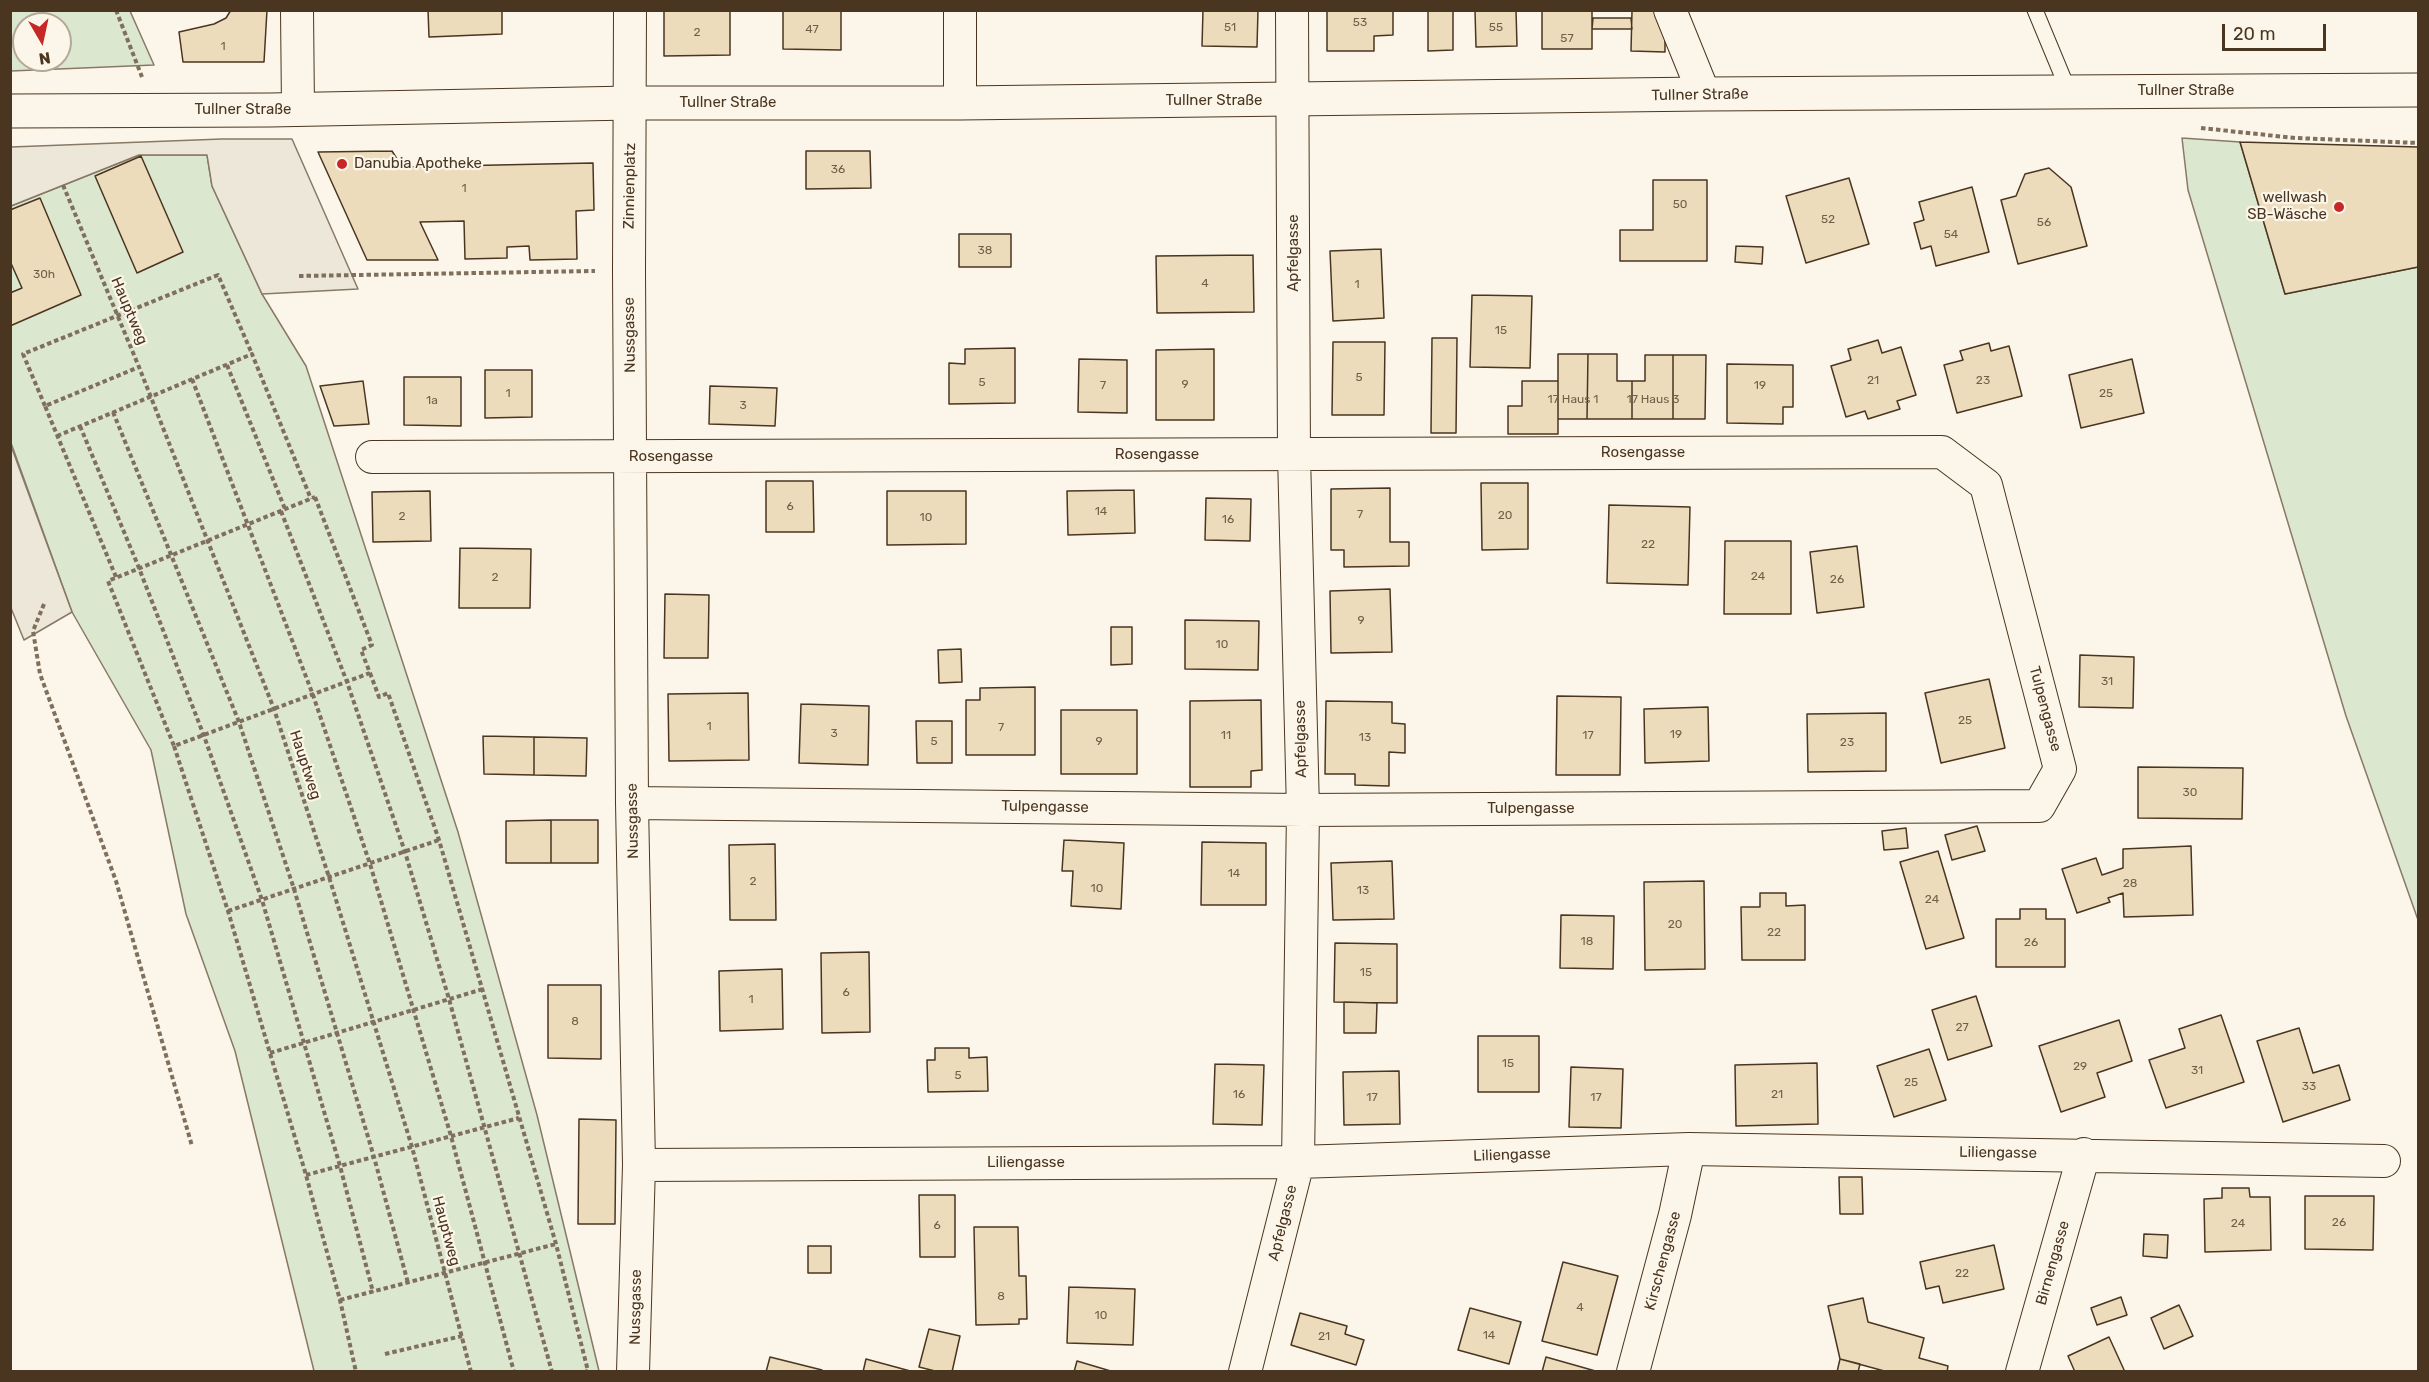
<!DOCTYPE html>
<meta charset="utf-8">
<style>
body{margin:0}
#map{position:relative;width:2429px;height:1382px;overflow:hidden;background:#fbf6e9;font-family:Rubik,sans-serif}
canvas{display:block}
.frame{position:absolute;inset:0;border:12px solid #4a3520;pointer-events:none}
.north{position:absolute;left:12px;top:12px;width:60px;height:60px;box-sizing:border-box;background:#fbf6e9;border:2px solid #b4a999;border-radius:50%;rotate:171deg;font-size:16px;font-weight:700;line-height:24px;text-align:center;color:#4a3520}
.north::after{content:'';display:block;margin:auto;width:21px;height:27px;background:#c62828;clip-path:polygon(50% 0,100% 100%,50% 72%,0 100%)}
.scale{position:absolute;left:2222px;top:24px;width:104px;height:27px;box-sizing:border-box;border:3px solid #4a3520;border-top:0;padding-left:8px;font-size:18px;line-height:21px;white-space:nowrap;color:#4a3520;-webkit-text-stroke:4px #fbf6e9;paint-order:stroke}
</style>
<div id="map">
<canvas width="2429" height="1382"></canvas>
<div class="frame"></div>
<div class="north">N</div>
<div class="scale">20 m</div>
</div>
<script>
const c = document.querySelector('canvas').getContext('2d');
c.lineJoin = 'round';
function paint(path, color) { c.fillStyle = color; c.fill(path, 'evenodd'); }
const toPath = rows => new Path2D(rows.map(r => 'M' + r).join(''));
function trace(path, color, width, dash) { c.strokeStyle = color; c.lineWidth = width; c.lineCap = dash ? 'butt' : 'round'; c.setLineDash(dash || []); c.stroke(path); }
function write(font, color, halo, rows, align = 'center') {
  c.font = font + ' Rubik,sans-serif'; c.lineWidth = 4.5; c.setLineDash([]); c.textBaseline = 'middle'; c.strokeStyle = halo; c.fillStyle = color; for (const [text, x, y, turn = 0] of rows) {
    c.save(); c.translate(x, y); c.rotate((+turn || 0) * Math.PI / 180); c.textAlign = isNaN(turn) ? turn : align; if (halo) c.strokeText(text, 0, 0); c.fillText(text, 0, 0); c.restore();
  }
}
const green = toPath([
 [10,11,130,11,154,65,11,71,10,11],
 [24,24,60,24,60,60,24,60,24,24],
 [2182,138,2240,142,2285,294,2418,267,2418,920,2346,716,2188,190,2182,138],
 [139,155,207,155,212,186,262,294,306,366,458,832,537,1115,599,1371,314,1371,235,1051,186,914,151,750,72,612,11,443,11,206,139,155]
]);
paint(green, '#dce7d0');
trace(green, '#887966', 1.5);
const parking = toPath([
 [222,139,292,139,358,289,262,294,212,186,207,155,139,155,11,206,11,147,222,139],
 [10,443,72,612,24,640,11,608,10,443]
]);
paint(parking, '#ede7d9');
trace(parking, '#887966', 1.5);
const building = toPath([
 [231,10,267,10,264,62,183,62,179,32,214,24,226,18,231,10],
 [428,10,502,10,502,34,429,37,428,10],
 [664,10,730,10,730,55,664,56,664,10],
 [783,10,841,10,841,50,783,49,783,10],
 [1203,10,1258,10,1257,47,1202,46,1203,10],
 [1327,10,1393,10,1393,35,1374,36,1374,51,1327,51,1327,10],
 [1453,10,1453,50,1428,51,1428,11,1453,10],
 [1475,10,1516,10,1517,46,1476,47,1475,10],
 [1542,10,1592,10,1592,49,1542,49,1542,10],
 [1632,11,1665,11,1665,52,1631,51,1632,11],
 [1593,18,1631,18,1632,29,1592,29,1593,18],
 [2240,142,2418,147,2418,267,2285,294,2240,142],
 [392,151,402,167,593,163,594,210,576,211,577,259,530,260,529,246,507,247,507,258,465,259,464,221,420,222,438,260,367,260,318,152,392,151],
 [806,151,870,151,871,188,806,189,806,151],
 [141,156,183,252,137,273,95,176,141,156],
 [2049,168,2071,187,2087,246,2018,264,2001,200,2016,196,2025,174,2049,168],
 [1849,178,1869,244,1806,263,1786,196,1849,178],
 [1653,180,1707,180,1707,261,1620,261,1620,230,1653,230,1653,180],
 [1972,187,1989,252,1936,266,1931,246,1921,249,1914,223,1924,220,1919,202,1972,187],
 [40,198,81,295,10,326,10,293,22,288,10,261,10,210,40,198],
 [959,234,1011,234,1011,267,959,267,959,234],
 [1736,246,1763,247,1762,264,1735,262,1736,246],
 [1381,249,1384,318,1333,321,1330,251,1381,249],
 [1253,255,1254,312,1157,313,1156,256,1253,255],
 [1472,295,1532,296,1530,368,1470,367,1472,295],
 [1432,338,1457,338,1456,433,1431,433,1432,338],
 [1878,340,1882,353,1901,347,1916,395,1897,401,1900,409,1868,419,1865,411,1846,417,1831,366,1851,360,1848,349,1878,340],
 [1333,342,1385,342,1384,415,1332,415,1333,342],
 [1989,343,1991,351,2009,346,2022,396,1957,413,1944,365,1963,360,1960,351,1989,343],
 [1015,348,1015,403,949,404,949,363,965,364,965,349,1015,348],
 [1214,349,1214,420,1156,420,1156,350,1214,349],
 [1558,354,1588,354,1587,419,1558,419,1558,354],
 [1588,354,1617,354,1617,381,1632,381,1632,419,1587,419,1588,354],
 [1645,355,1673,355,1673,419,1632,419,1632,381,1645,381,1645,355],
 [1673,355,1706,355,1705,419,1673,419,1673,355],
 [1079,359,1127,360,1127,413,1078,412,1079,359],
 [2132,359,2144,413,2081,428,2069,375,2132,359],
 [1727,364,1793,365,1793,407,1783,407,1783,424,1727,423,1727,364],
 [485,370,532,370,532,417,485,418,485,370],
 [404,377,461,377,461,426,404,425,404,377],
 [363,381,369,424,334,426,320,386,363,381],
 [1522,381,1558,381,1558,434,1508,434,1508,406,1522,406,1522,381],
 [710,386,777,388,775,426,709,424,710,386],
 [766,481,813,481,814,532,766,532,766,481],
 [1481,483,1528,483,1528,549,1482,550,1481,483],
 [1390,488,1390,542,1409,542,1409,566,1344,567,1344,550,1331,550,1331,489,1390,488],
 [1134,490,1135,533,1068,535,1067,491,1134,490],
 [430,491,431,541,373,542,372,492,430,491],
 [887,491,966,491,966,544,887,545,887,491],
 [1206,498,1251,499,1250,541,1205,540,1206,498],
 [1609,505,1690,507,1688,585,1607,583,1609,505],
 [1725,541,1791,541,1791,614,1724,614,1725,541],
 [1857,546,1864,607,1817,613,1810,552,1857,546],
 [460,548,531,549,530,608,459,608,460,548],
 [1390,589,1392,652,1331,653,1330,591,1390,589],
 [665,594,709,595,708,658,664,658,665,594],
 [1185,620,1259,621,1258,670,1185,669,1185,620],
 [1111,627,1132,627,1132,664,1111,665,1111,627],
 [961,649,962,682,939,683,938,650,961,649],
 [2080,655,2134,657,2133,708,2079,707,2080,655],
 [1989,679,2005,748,1941,763,1925,693,1989,679],
 [1035,687,1035,755,966,755,966,700,980,700,980,688,1035,687],
 [748,693,749,760,669,761,668,694,748,693],
 [1557,696,1621,697,1620,775,1556,775,1557,696],
 [1261,700,1262,770,1251,771,1251,787,1190,787,1190,701,1261,700],
 [1326,701,1392,702,1392,723,1405,724,1405,753,1389,752,1389,786,1355,785,1355,774,1325,774,1326,701],
 [801,704,869,706,868,765,799,763,801,704],
 [1708,707,1709,761,1645,763,1644,709,1708,707],
 [1061,710,1137,710,1137,774,1061,774,1061,710],
 [1886,713,1886,771,1808,772,1807,714,1886,713],
 [916,721,952,721,952,763,917,763,916,721],
 [483,736,534,737,534,775,484,774,483,736],
 [534,737,587,738,586,776,534,775,534,737],
 [2138,767,2243,768,2242,819,2138,818,2138,767],
 [551,820,551,863,506,863,506,821,551,820],
 [551,820,598,820,598,863,551,863,551,820],
 [1977,826,1985,851,1952,860,1945,835,1977,826],
 [1906,828,1908,848,1884,850,1882,831,1906,828],
 [1064,840,1124,843,1121,909,1071,906,1073,871,1062,871,1064,840],
 [1202,842,1266,843,1266,905,1201,905,1202,842],
 [775,844,776,920,730,920,729,845,775,844],
 [2191,846,2193,915,2124,917,2123,893,2108,898,2110,902,2077,913,2062,869,2096,858,2102,875,2123,868,2123,849,2191,846],
 [1938,851,1964,938,1926,949,1900,862,1938,851],
 [1392,861,1394,919,1333,920,1331,863,1392,861],
 [1704,881,1705,969,1645,970,1644,882,1704,881],
 [1760,893,1786,893,1786,906,1805,905,1805,960,1742,960,1741,907,1760,907,1760,893],
 [2020,909,2046,909,2046,919,2065,919,2065,967,1996,967,1996,919,2020,919,2020,909],
 [1561,915,1614,916,1613,969,1560,968,1561,915],
 [1335,943,1397,944,1397,1003,1334,1002,1335,943],
 [869,952,870,1032,822,1033,821,953,869,952],
 [782,969,783,1029,720,1031,719,971,782,969],
 [548,985,601,985,601,1059,548,1058,548,985],
 [1976,996,1992,1046,1948,1060,1932,1010,1976,996],
 [1344,1002,1377,1003,1376,1033,1344,1033,1344,1002],
 [2221,1015,2244,1082,2166,1108,2149,1060,2185,1048,2179,1029,2221,1015],
 [2119,1020,2132,1061,2097,1073,2105,1097,2061,1112,2039,1046,2119,1020],
 [2299,1028,2313,1073,2339,1065,2350,1100,2283,1122,2257,1041,2299,1028],
 [1478,1036,1539,1036,1539,1092,1478,1092,1478,1036],
 [935,1048,969,1048,969,1058,987,1057,988,1091,928,1092,927,1060,935,1060,935,1048],
 [1929,1049,1946,1100,1894,1117,1877,1066,1929,1049],
 [1817,1063,1818,1124,1736,1126,1735,1065,1817,1063],
 [1215,1064,1264,1065,1262,1125,1213,1124,1215,1064],
 [1571,1067,1623,1069,1621,1128,1569,1127,1571,1067],
 [1399,1071,1400,1124,1344,1125,1343,1072,1399,1071],
 [579,1119,616,1120,615,1224,578,1224,579,1119],
 [1839,1177,1862,1177,1863,1214,1840,1214,1839,1177],
 [2222,1188,2249,1188,2250,1197,2270,1197,2271,1250,2205,1252,2204,1199,2222,1198,2222,1188],
 [919,1195,955,1195,955,1257,920,1257,919,1195],
 [2305,1196,2374,1196,2373,1250,2305,1249,2305,1196],
 [974,1227,1018,1227,1019,1276,1026,1276,1027,1319,1019,1319,1019,1324,976,1325,974,1227],
 [2144,1234,2168,1235,2167,1258,2143,1256,2144,1234],
 [1994,1245,2004,1289,1943,1303,1939,1286,1926,1289,1920,1262,1994,1245],
 [808,1246,831,1246,831,1273,808,1273,808,1246],
 [1563,1262,1618,1276,1597,1355,1542,1341,1563,1262],
 [1069,1287,1135,1289,1133,1345,1067,1343,1069,1287],
 [2121,1297,2127,1315,2097,1325,2091,1308,2121,1297],
 [1863,1298,1868,1322,1924,1338,1919,1358,1948,1366,1947,1372,1888,1372,1840,1359,1828,1306,1863,1298],
 [2179,1305,2193,1336,2164,1349,2151,1318,2179,1305],
 [1470,1308,1521,1322,1509,1364,1458,1350,1470,1308],
 [1300,1313,1347,1326,1345,1334,1364,1340,1356,1365,1291,1345,1300,1313],
 [929,1329,960,1336,952,1372,939,1372,919,1367,929,1329],
 [2109,1337,2125,1372,2075,1372,2068,1356,2109,1337],
 [770,1357,822,1370,821,1372,766,1372,770,1357],
 [1546,1357,1599,1372,1542,1372,1546,1357],
 [866,1359,914,1372,863,1372,866,1359],
 [1840,1359,1860,1364,1858,1372,1837,1372,1840,1359],
 [1077,1361,1114,1372,1074,1372,1077,1361]
]);
paint(building, '#ecdcbc');
trace(building, '#4a3520', 1.5);
const service = toPath([
 [2035,10,2069,92]
]);
const minor = toPath([
 [297,10,298,109],
 [630,10,629,270,632,803,639,1165,633,1372],
 [1670,10,1704,94],
 [960,103,960,10],
 [372,457,1942,452,1986,485,2060,769,2039,806,1303,810,632,803],
 [639,1165,1298,1162,1689,1149,2384,1161],
 [1245,1372,1298,1162,1303,810,1294,455,1292,10],
 [1633,1372,1675,1215,1689,1149],
 [2022,1372,2084,1154]
]);
const primary = toPath([
 [10,111,270,110,631,103,960,103,1704,94,2418,90]
]);
trace(service, '#4a3520', 17);
trace(minor, '#4a3520', 34);
trace(primary, '#4a3520', 35);
trace(toPath([
 [116,10,142,77],
 [2201,128,2295,138,2418,143],
 [63,185,139,367,274,709,329,877,412,1147,471,1372],
 [299,276,595,271],
 [227,365,285,509],
 [192,379,313,695,370,864,451,1136,514,1372],
 [45,406,23,354,218,275,252,354],
 [113,412,239,722,294,889,374,1157,408,1283],
 [80,426,139,568,204,736,262,900,340,1166,373,1292],
 [57,436,252,354,311,499],
 [315,497,372,645,361,650,370,673,174,746,108,581,315,497],
 [281,511,347,682,405,852,449,999,552,1372],
 [116,577,45,406,139,367],
 [44,604,33,631,40,674,116,881,192,1146],
 [370,673,379,697,388,693,439,840,556,1244,588,1371,585,1372],
 [174,746,228,911,306,1175,340,1300,356,1372],
 [228,911,439,840],
 [270,1053,483,989],
 [306,1175,519,1118],
 [340,1300,556,1244],
 [385,1354,462,1336]
]), '#7f6f5c', 4, [4.5, 3]);
trace(service, '#fbf6e9', 15);
trace(minor, '#fbf6e9', 32);
trace(primary, '#fbf6e9', 33);
for (const [x, y, r, color] of [
 [342,164,6,"#c62828"],
 [2339,207,6,"#c62828"]
]) { const dot = new Path2D(); dot.arc(x, y, r, 0, 2 * Math.PI); c.fillStyle = color; c.fill(dot); trace(dot, '#fbf6e9', 2); }
write('12px', '#725f47', null, [
 ["53",1360,23],
 ["51",1230,28],
 ["55",1496,28],
 ["47",812,30],
 ["2",697,33],
 ["57",1567,39],
 ["1",223,47],
 ["36",838,170],
 ["1",464,189],
 ["50",1680,205],
 ["52",1828,220],
 ["56",2044,223],
 ["54",1951,235],
 ["38",985,251],
 ["30h",44,275],
 ["4",1205,284],
 ["1",1357,285],
 ["15",1501,331],
 ["5",1359,378],
 ["21",1873,381],
 ["23",1983,381],
 ["5",982,383],
 ["9",1185,385],
 ["7",1103,386],
 ["19",1760,386],
 ["1",508,394],
 ["25",2106,394],
 ["17 Haus 1",1573,400],
 ["17 Haus 3",1653,400],
 ["1a",432,401],
 ["3",743,406],
 ["6",790,507],
 ["14",1101,512],
 ["7",1360,515],
 ["20",1505,516],
 ["2",402,517],
 ["10",926,518],
 ["16",1228,520],
 ["22",1648,545],
 ["24",1758,577],
 ["2",495,578],
 ["26",1837,580],
 ["9",1361,621],
 ["10",1222,645],
 ["31",2107,682],
 ["25",1965,721],
 ["1",709,727],
 ["7",1001,728],
 ["3",834,734],
 ["19",1676,735],
 ["11",1226,736],
 ["17",1588,736],
 ["13",1365,738],
 ["5",934,742],
 ["9",1099,742],
 ["23",1847,743],
 ["30",2190,793],
 ["14",1234,874],
 ["2",753,882],
 ["28",2130,884],
 ["10",1097,889],
 ["13",1363,891],
 ["24",1932,900],
 ["20",1675,925],
 ["22",1774,933],
 ["18",1587,942],
 ["26",2031,943],
 ["15",1366,973],
 ["6",846,993],
 ["1",751,1000],
 ["8",575,1022],
 ["27",1962,1028],
 ["15",1508,1064],
 ["29",2080,1067],
 ["31",2197,1071],
 ["5",958,1076],
 ["25",1911,1083],
 ["33",2309,1087],
 ["16",1239,1095],
 ["21",1777,1095],
 ["17",1372,1098],
 ["17",1596,1098],
 ["26",2339,1223],
 ["24",2238,1224],
 ["6",937,1226],
 ["22",1962,1274],
 ["8",1001,1297],
 ["4",1580,1308],
 ["10",1101,1316],
 ["14",1489,1336],
 ["21",1324,1337]
]);
write('15px', '#4a3520', '#fbf6e9', [
 ["Tullner Straße",2186,91],
 ["Tullner Straße",1700,95,-1],
 ["Tullner Straße",1214,101],
 ["Tullner Straße",728,103],
 ["Tullner Straße",243,110],
 ["Zinnienplatz",630,186,-89],
 ["Apfelgasse",1294,253,-90],
 ["Hauptweg",129,311,67],
 ["Nussgasse",630,335,-91],
 ["Rosengasse",1643,453],
 ["Rosengasse",1157,455],
 ["Rosengasse",671,457],
 ["Tulpengasse",2045,709,75],
 ["Apfelgasse",1301,739,-91],
 ["Hauptweg",305,765,72],
 ["Tulpengasse",1045,807,1],
 ["Tulpengasse",1531,809],
 ["Nussgasse",633,821,-91],
 ["Liliengasse",1998,1153,1],
 ["Liliengasse",1512,1155,-2],
 ["Liliengasse",1026,1163],
 ["Apfelgasse",1283,1223,-76],
 ["Hauptweg",446,1231,75],
 ["Kirschengasse",1663,1261,-75],
 ["Birnengasse",2053,1263,-74],
 ["Nussgasse",636,1307,-89]
]);
write('15px', '#4a3520', '#fbf6e9', [
 ["Danubia Apotheke",354,164],
 ["wellwash",2327,198,"right"],
 ["SB-Wäsche",2327,215,"right"]
], 'left');
</script>
